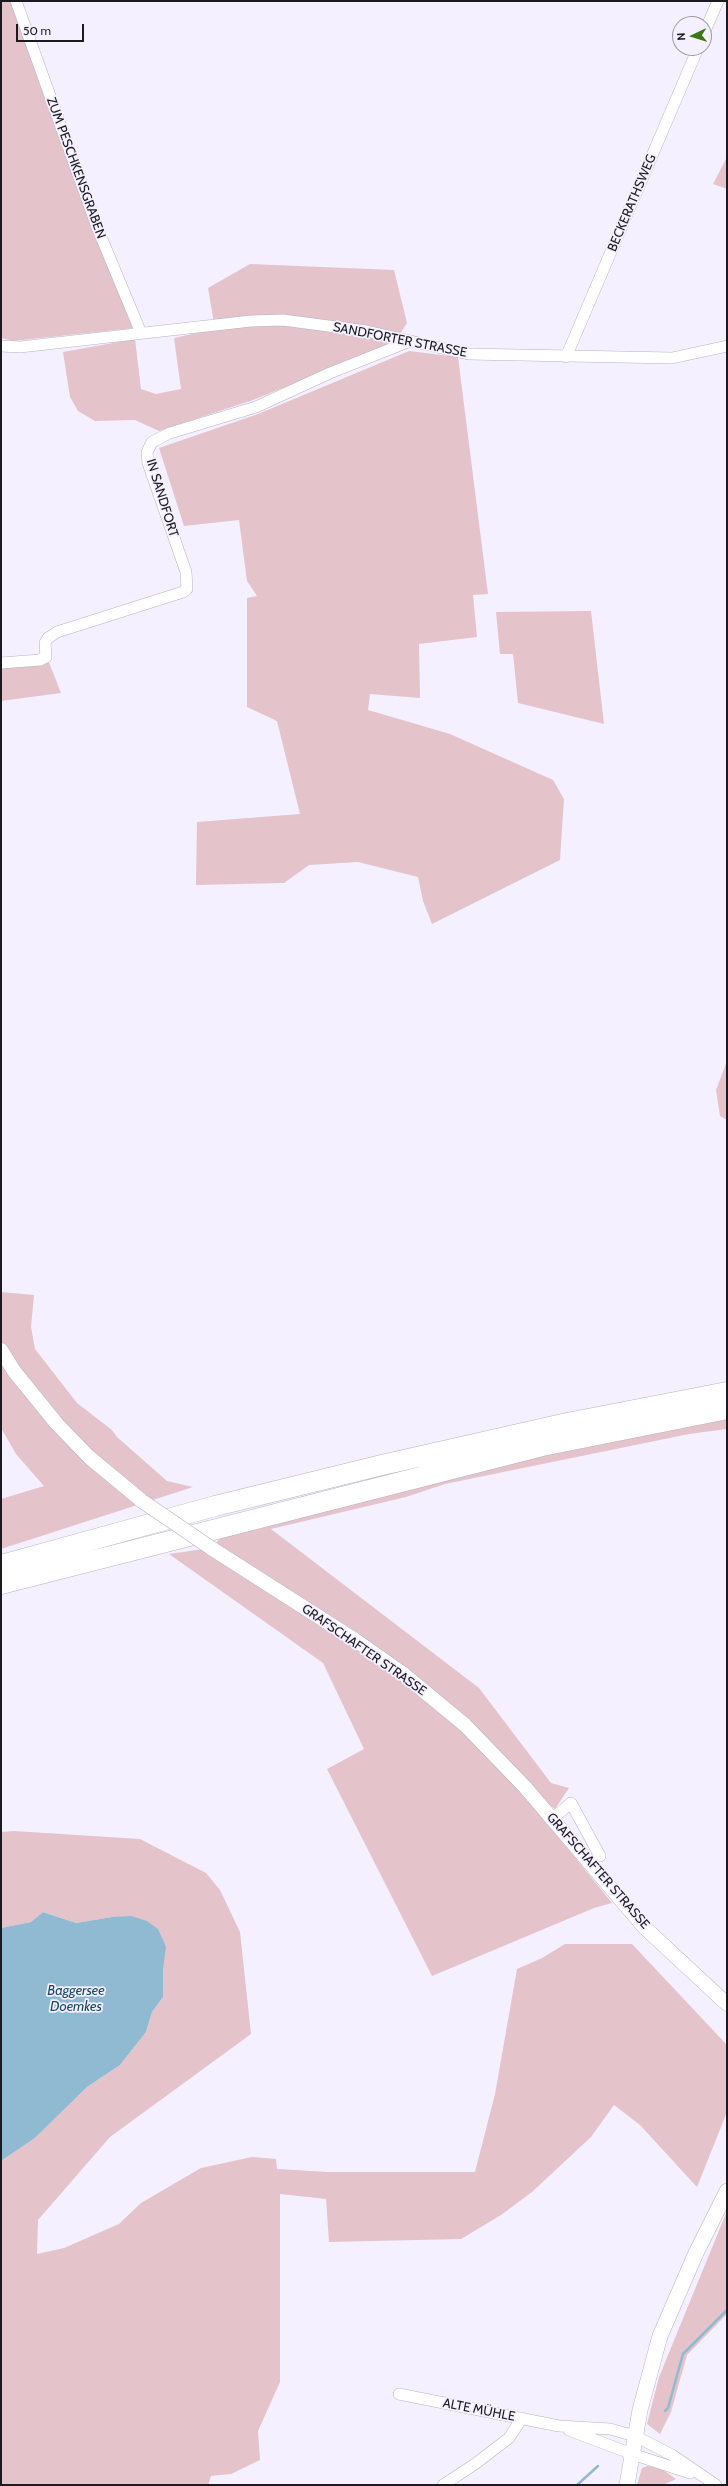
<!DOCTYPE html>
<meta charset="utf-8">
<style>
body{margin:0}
#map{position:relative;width:728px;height:2486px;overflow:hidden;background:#f4f0ff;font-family:Cabin,sans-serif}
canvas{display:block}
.frame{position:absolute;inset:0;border:2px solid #1b1a20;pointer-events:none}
.north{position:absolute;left:672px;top:16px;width:40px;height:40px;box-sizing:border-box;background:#f4f0ff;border:1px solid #9d9aa6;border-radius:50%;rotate:266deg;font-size:11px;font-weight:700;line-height:16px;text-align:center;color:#1b1a20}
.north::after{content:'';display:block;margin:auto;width:14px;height:18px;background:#3b7915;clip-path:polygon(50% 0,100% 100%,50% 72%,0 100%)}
.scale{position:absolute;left:16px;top:24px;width:68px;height:18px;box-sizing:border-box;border:2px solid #1b1a20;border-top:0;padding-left:5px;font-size:12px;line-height:14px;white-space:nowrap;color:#1b1a20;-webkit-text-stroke:3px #f4f0ff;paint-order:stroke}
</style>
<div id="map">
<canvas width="728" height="2486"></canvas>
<div class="frame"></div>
<div class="north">N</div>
<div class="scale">50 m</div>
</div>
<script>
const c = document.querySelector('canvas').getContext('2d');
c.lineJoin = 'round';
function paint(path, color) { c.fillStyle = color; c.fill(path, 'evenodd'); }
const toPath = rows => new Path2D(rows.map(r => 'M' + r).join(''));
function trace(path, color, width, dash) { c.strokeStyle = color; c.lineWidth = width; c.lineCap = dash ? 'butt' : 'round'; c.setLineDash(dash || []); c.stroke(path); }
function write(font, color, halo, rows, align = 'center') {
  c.font = font + ' Cabin,sans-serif'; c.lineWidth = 3.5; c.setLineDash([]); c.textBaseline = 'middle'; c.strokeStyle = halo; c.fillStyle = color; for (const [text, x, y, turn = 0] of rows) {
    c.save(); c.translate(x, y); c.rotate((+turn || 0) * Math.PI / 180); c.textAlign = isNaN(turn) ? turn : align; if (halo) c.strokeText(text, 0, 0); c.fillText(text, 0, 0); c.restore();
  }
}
paint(toPath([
 [1,1,11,1,134,328,13,341,1,338],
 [727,157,727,189,713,184],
 [250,264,394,270,407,323,394,343,253,400,159,431,135,420,95,421,78,411,70,397,63,352,135,339,141,389,156,394,181,389,174,338,215,329,208,288],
 [409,351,458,357,488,594,473,595,477,637,419,644,420,698,370,694,368,710,450,734,553,780,564,799,560,860,432,924,423,901,418,877,358,862,309,865,284,883,196,885,197,822,300,814,277,721,247,707,247,598,257,596,247,581,239,520,184,526,159,448,258,414],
 [591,611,604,724,518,703,513,654,500,654,496,612],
 [48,660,61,693,1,701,1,666],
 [727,1061,727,1120,720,1116,716,1090],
 [1,1292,34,1295,31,1327,35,1349,77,1403,112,1430,117,1437,167,1481,193,1487,1,1549,1,1499,44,1486,16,1454,1,1428],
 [727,1414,727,1429,689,1434,445,1484,406,1497,271,1529,479,1688,551,1783,569,1788,555,1809,526,1788,548,1824,612,1903,594,1908,432,1976,327,1769,364,1749,323,1663,169,1554,211,1548,235,1523],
 [14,1831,140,1839,206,1873,220,1890,240,1932,251,2034,110,2137,38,2220,37,2254,64,2248,119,2224,141,2203,201,2168,252,2157,276,2159,277,2169,328,2172,475,2172,495,2094,517,1969,542,1958,565,1944,632,1944,727,2045,727,2112,697,2187,640,2125,614,2105,591,2137,532,2192,501,2215,461,2239,329,2242,326,2199,280,2194,280,2382,258,2431,260,2460,231,2474,211,2476,208,2485,1,2485,1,2161,35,2138,87,2087,120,2065,146,2032,152,2012,163,1997,112,1917,76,1923,43,1912,31,1922,1,1928,1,1832],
 [727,2211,727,2314,687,2355,671,2412,660,2434,647,2424,659,2377],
 [647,2466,659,2467,676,2479,663,2485,637,2485,642,2468]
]), '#e5c3cb');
paint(toPath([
 [43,1912,76,1923,112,1917,131,1916,147,1921,158,1929,166,1947,163,1969,163,1997,152,2012,146,2032,120,2065,87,2087,35,2138,1,2161,1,1928,31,1922]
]), '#8fbad2');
trace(toPath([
 [665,2411,668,2408,683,2354,727,2310],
 [577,2485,598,2466]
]), '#8fbad2', 2.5);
const minor = toPath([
 [16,1,97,227,141,333],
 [704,33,718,1],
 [1,346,20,347,251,321,283,320,366,331,468,354,672,358,727,346],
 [566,357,698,48],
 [1,663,40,660,46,657,45,643,48,638,57,632,183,592,187,589,186,572,148,463,147,452,152,442,170,433,256,407,330,373,408,342],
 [552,1819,571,1803,600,1856],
 [399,2394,559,2426,610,2429,635,2436,672,2455,716,2485],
 [569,2430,632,2454,690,2473],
 [443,2485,475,2464,509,2438,522,2418]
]);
const tertiary = toPath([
 [1,1350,14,1371,57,1424,89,1457,142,1501],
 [211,1548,355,1640,402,1673,465,1725,525,1787,644,1927,727,2004]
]);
const secondary = toPath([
 [627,2485,640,2410,660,2336,696,2253,727,2191]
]);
const motorway = toPath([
 [1,1565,215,1506,382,1465,567,1423,727,1392],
 [1,1584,542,1446,727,1409]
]);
trace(minor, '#b7b2c3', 12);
trace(tertiary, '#b7b2c3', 15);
trace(secondary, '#b7b2c3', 16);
trace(motorway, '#b7b2c3', 21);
trace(minor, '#fff', 11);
trace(tertiary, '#fff', 14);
trace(secondary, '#fff', 15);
trace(motorway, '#fff', 20);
const tertiaryBridge = toPath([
 [142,1501,211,1548]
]);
trace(tertiaryBridge, '#b7b2c3', 15, []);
trace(tertiaryBridge, '#fff', 14);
write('13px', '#1b1a20', '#f4f0ff', [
 ["ZUM PESCHKENSGRABEN",76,168,70],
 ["BECKERATHSWEG",632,203,-67],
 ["SANDFORTER STRASSE",400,340,11],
 ["IN SANDFORT",162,498,73],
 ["GRAFSCHAFTER STRASSE",364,1650,35],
 ["GRAFSCHAFTER STRASSE",598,1871,49],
 ["ALTE MÜHLE",479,2410,11]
]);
write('italic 14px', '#154a64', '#f4f0ff', [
 ["Baggersee",76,1991],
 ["Doemkes",76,2007]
]);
</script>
